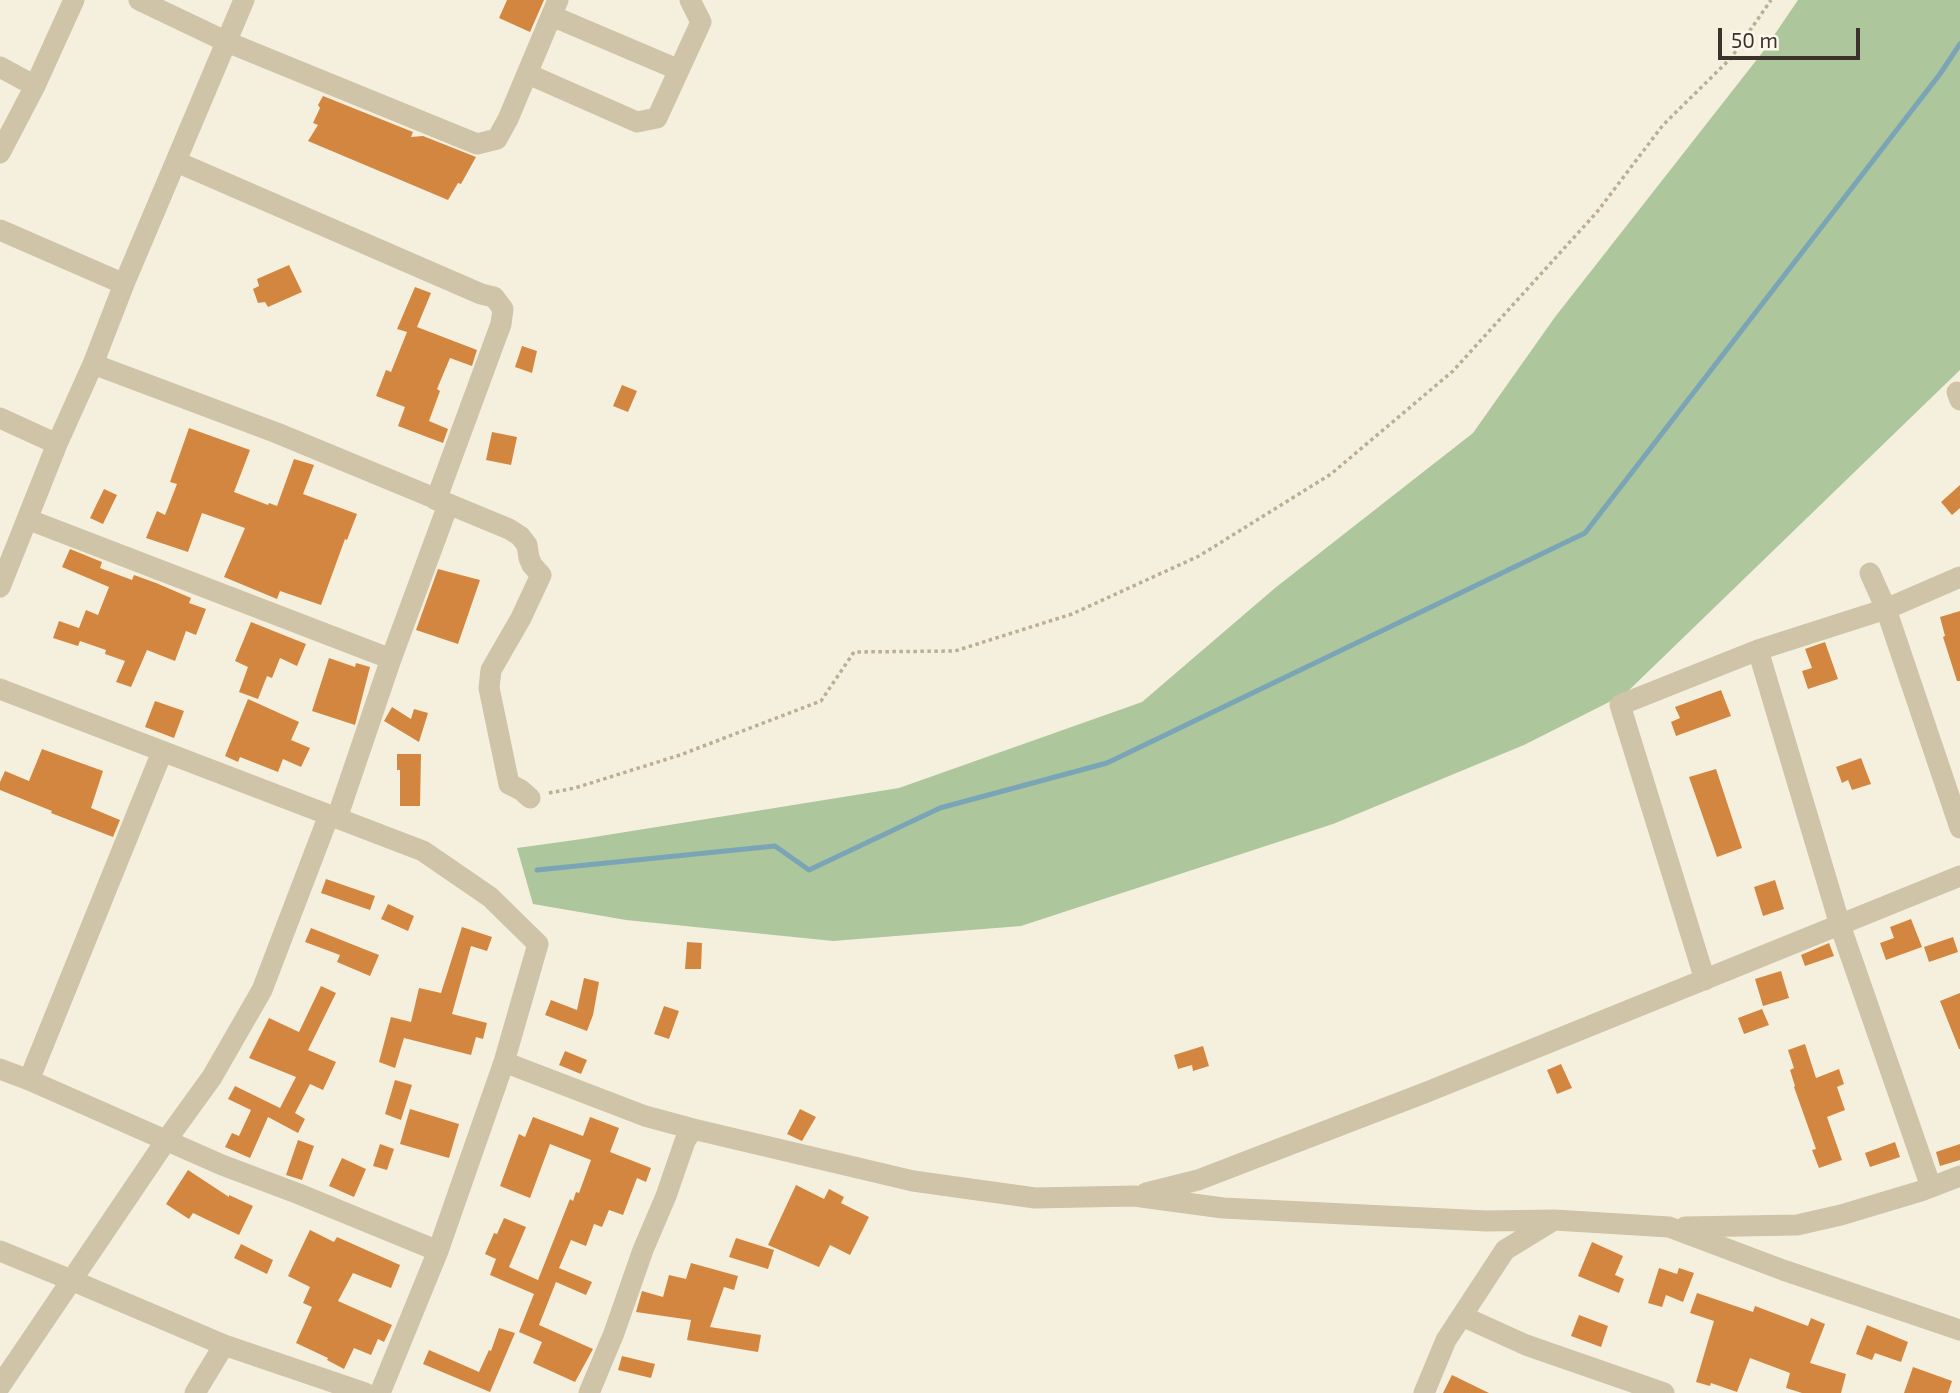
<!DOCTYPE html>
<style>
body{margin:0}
#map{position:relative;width:1960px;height:1393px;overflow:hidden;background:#f5f0de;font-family:"Exo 2",sans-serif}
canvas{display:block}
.scale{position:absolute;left:1718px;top:28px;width:142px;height:32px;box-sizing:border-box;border:4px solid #3b3329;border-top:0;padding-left:9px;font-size:21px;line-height:24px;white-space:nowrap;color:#3b3329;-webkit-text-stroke:5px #fcf8eb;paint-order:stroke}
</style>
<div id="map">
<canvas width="1960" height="1393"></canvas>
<div class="scale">50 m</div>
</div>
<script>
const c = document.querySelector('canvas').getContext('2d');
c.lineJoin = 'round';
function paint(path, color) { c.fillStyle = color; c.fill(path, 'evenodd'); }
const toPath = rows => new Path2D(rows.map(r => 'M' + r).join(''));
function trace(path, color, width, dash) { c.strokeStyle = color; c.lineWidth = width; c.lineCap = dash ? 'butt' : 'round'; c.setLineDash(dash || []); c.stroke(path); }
paint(toPath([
 [1798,0,1960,0,1960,370,1625,694,1524,745,1333,824,1021,926,833,941,626,920,533,904,517,848,582,839,899,788,1142,702,1275,588,1473,433,1555,317,1762,53]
]), '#aec69c');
trace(toPath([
 [537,870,775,846,809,870,940,808,1107,763,1585,533,1940,74,1960,44]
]), '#79a5b6', 5);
paint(toPath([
 [507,0,544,0,530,32,499,18],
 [323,96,413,132,411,137,423,136,476,157,461,184,458,183,448,200,308,141,318,125,313,123,320,108,318,105],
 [289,265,302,292,268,307,265,302,258,303,253,289,259,286,257,279],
 [415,287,431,293,417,327,477,350,472,366,450,358,437,389,440,391,429,421,448,429,443,443,398,426,405,407,376,396,386,370,391,372,407,332,397,329],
 [522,346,537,351,532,373,515,367],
 [622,385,637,391,628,412,613,406],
 [189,428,250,450,234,492,268,505,269,503,277,506,294,459,314,465,303,494,357,514,347,540,345,539,321,605,280,591,277,599,224,577,245,528,202,513,188,552,146,538,157,511,165,515,177,484,170,482],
 [492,432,517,437,511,465,486,460],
 [1960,485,1960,508,1952,515,1941,502],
 [104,489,117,495,103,524,90,518],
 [70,549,102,562,100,568,132,580,134,575,156,583,191,598,189,603,206,609,196,635,186,631,175,661,147,650,131,687,116,682,125,661,105,654,106,650,80,641,78,646,53,638,59,621,79,628,86,610,98,615,109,587,62,567],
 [438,569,480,580,458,644,416,630],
 [1960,611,1960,681,1957,681,1943,637,1945,636,1940,617],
 [251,622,306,644,297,666,280,658,272,678,267,676,258,699,239,692,248,667,235,661],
 [1825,642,1838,679,1808,689,1802,671,1812,668,1805,649],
 [329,658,355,667,356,663,370,667,355,725,312,711],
 [1721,690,1731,716,1676,736,1671,722,1680,718,1675,707],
 [248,699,299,722,291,740,310,748,301,767,283,759,278,772,240,757,238,762,225,756],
 [155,701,184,711,174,738,145,727],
 [392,707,411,719,414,709,428,713,419,742,384,721],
 [42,749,103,771,91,808,120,820,113,837,51,813,52,811,0,790,0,782,5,771,29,781],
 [397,754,421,754,420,806,400,806,400,770,397,770],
 [1861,758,1871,784,1852,790,1848,780,1842,783,1836,767],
 [1716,769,1742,848,1717,857,1689,777],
 [326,879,375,896,370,910,321,893],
 [1775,880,1784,909,1763,916,1754,887],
 [388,904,414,916,408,931,381,919],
 [1911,919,1922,947,1886,960,1880,943,1894,938,1890,927],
 [462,927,492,937,487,951,471,946,452,1014,487,1023,483,1039,476,1037,471,1055,404,1038,395,1068,379,1062,391,1017,411,1022,419,988,441,993],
 [311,928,379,955,370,976,337,962,340,955,305,942],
 [1953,937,1958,952,1929,962,1924,947],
 [687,942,702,943,701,969,685,969],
 [1829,943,1834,956,1805,966,1801,955],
 [1781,971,1789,998,1763,1006,1755,979],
 [584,978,599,982,593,1015,587,1031,545,1015,551,1000,577,1010],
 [321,986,336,993,308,1050,336,1062,323,1090,310,1084,295,1113,305,1119,298,1133,268,1117,250,1158,225,1147,232,1133,239,1136,251,1110,228,1099,235,1086,280,1108,296,1077,249,1058,269,1018,299,1032],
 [1960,993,1960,1049,1959,1049,1940,1001],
 [664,1006,679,1011,669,1039,654,1034],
 [1762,1009,1769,1025,1744,1034,1738,1018],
 [1805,1044,1816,1078,1839,1069,1844,1084,1837,1087,1845,1110,1827,1117,1842,1160,1819,1168,1812,1150,1816,1149,1794,1087,1795,1086,1790,1070,1794,1068,1788,1050],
 [1203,1046,1209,1066,1193,1071,1192,1065,1178,1069,1174,1055],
 [565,1051,587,1060,581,1074,559,1065],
 [1561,1064,1572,1088,1557,1094,1547,1070],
 [395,1080,412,1085,401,1120,385,1114],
 [410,1109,459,1124,449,1158,400,1144],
 [800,1109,816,1117,802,1141,787,1134],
 [533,1117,583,1136,590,1117,619,1128,610,1152,651,1168,646,1182,637,1178,623,1215,609,1210,602,1227,594,1224,586,1246,571,1240,559,1268,592,1282,586,1295,556,1282,539,1325,593,1349,575,1382,533,1363,542,1342,519,1332,534,1294,490,1275,496,1259,485,1254,494,1233,497,1234,504,1218,526,1227,509,1267,538,1280,570,1199,573,1201,576,1192,579,1193,591,1160,550,1144,530,1198,500,1186,519,1134,525,1137],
 [298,1140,314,1146,302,1180,286,1175],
 [1895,1142,1900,1157,1870,1167,1865,1153],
 [380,1144,394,1149,387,1170,373,1166],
 [1960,1144,1960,1160,1940,1166,1936,1152],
 [342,1158,366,1169,354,1197,329,1186],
 [188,1170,229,1197,229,1195,253,1206,239,1235,193,1213,189,1219,166,1204],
 [796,1185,824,1199,829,1189,844,1197,841,1203,869,1217,850,1255,830,1245,819,1267,768,1245],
 [310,1230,334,1242,337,1237,400,1265,391,1288,353,1273,338,1301,392,1325,384,1342,378,1339,371,1355,354,1348,344,1369,327,1360,328,1358,296,1343,312,1307,303,1303,310,1287,288,1276],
 [736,1238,774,1250,768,1269,729,1257],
 [1592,1242,1623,1256,1615,1275,1624,1279,1619,1293,1578,1276],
 [241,1244,273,1260,267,1274,234,1258],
 [691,1263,738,1276,734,1290,724,1287,710,1327,761,1335,758,1352,687,1340,691,1320,636,1312,642,1291,663,1297,669,1275,686,1279],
 [1659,1268,1677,1274,1679,1268,1694,1273,1683,1302,1666,1295,1662,1307,1648,1303],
 [1697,1293,1753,1312,1755,1306,1808,1326,1811,1318,1825,1324,1810,1363,1846,1374,1841,1393,1802,1393,1786,1388,1790,1373,1750,1358,1737,1392,1711,1383,1710,1386,1696,1382,1714,1321,1690,1313],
 [1579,1315,1608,1326,1601,1347,1571,1336],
 [1867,1325,1908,1342,1901,1362,1875,1353,1872,1360,1856,1354],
 [499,1328,515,1333,490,1392,423,1364,429,1350,479,1372,489,1350,491,1351],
 [622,1356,655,1364,651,1378,618,1370],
 [1913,1367,1952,1381,1948,1393,1904,1393],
 [1452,1375,1489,1393,1443,1393]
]), '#d3863f');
trace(toPath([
 [549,793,575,788,680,755,821,701,854,652,955,651,1072,614,1199,556,1331,474,1453,371,1597,212,1663,125,1731,58,1771,0]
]), '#bbae92', 3.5, [3.5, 3.5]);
trace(toPath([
 [139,0,227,42,477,144,497,139,508,119,558,0],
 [552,16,679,70],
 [0,67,35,86],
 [528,74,637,122,657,118,701,22,690,0],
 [0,153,35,86,74,0],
 [177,162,481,294,494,297,503,309,501,324,436,500],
 [0,230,124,284],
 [93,364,277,433,509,529,520,536,527,545,529,558,532,565,541,575,521,618,491,670,489,688,509,784,521,790,530,798],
 [1957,392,1960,400],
 [0,418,57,444],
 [27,519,391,659],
 [1870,573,1886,609,1960,828],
 [0,587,57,444,93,364,124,284,244,0],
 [1758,650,1840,925,1931,1187],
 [0,689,423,851,490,897,538,944,504,1062,438,1251,380,1393],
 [337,818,391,659,448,505],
 [1705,980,1620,705,1758,650,1886,609,1960,577],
 [504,1062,645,1116,693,1129,913,1181,1035,1198,1134,1196,1223,1208,1486,1221,1554,1220],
 [0,1069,29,1080,222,1165,299,1194,438,1251],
 [29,1080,162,752],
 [1146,1193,1198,1180,1427,1092,1960,876],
 [1685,1227,1797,1225,1841,1215,1921,1191,1960,1176],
 [0,1251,71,1280,224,1345,365,1393],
 [1462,1316,1526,1345,1664,1393],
 [0,1386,165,1142,212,1077,262,990,329,815],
 [195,1393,224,1345],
 [589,1393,614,1333,643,1250,666,1196,685,1141,693,1129],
 [1424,1393,1446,1340,1505,1250,1554,1220,1669,1227,1783,1270,1960,1330]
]), '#cfc3a8', 21);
</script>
